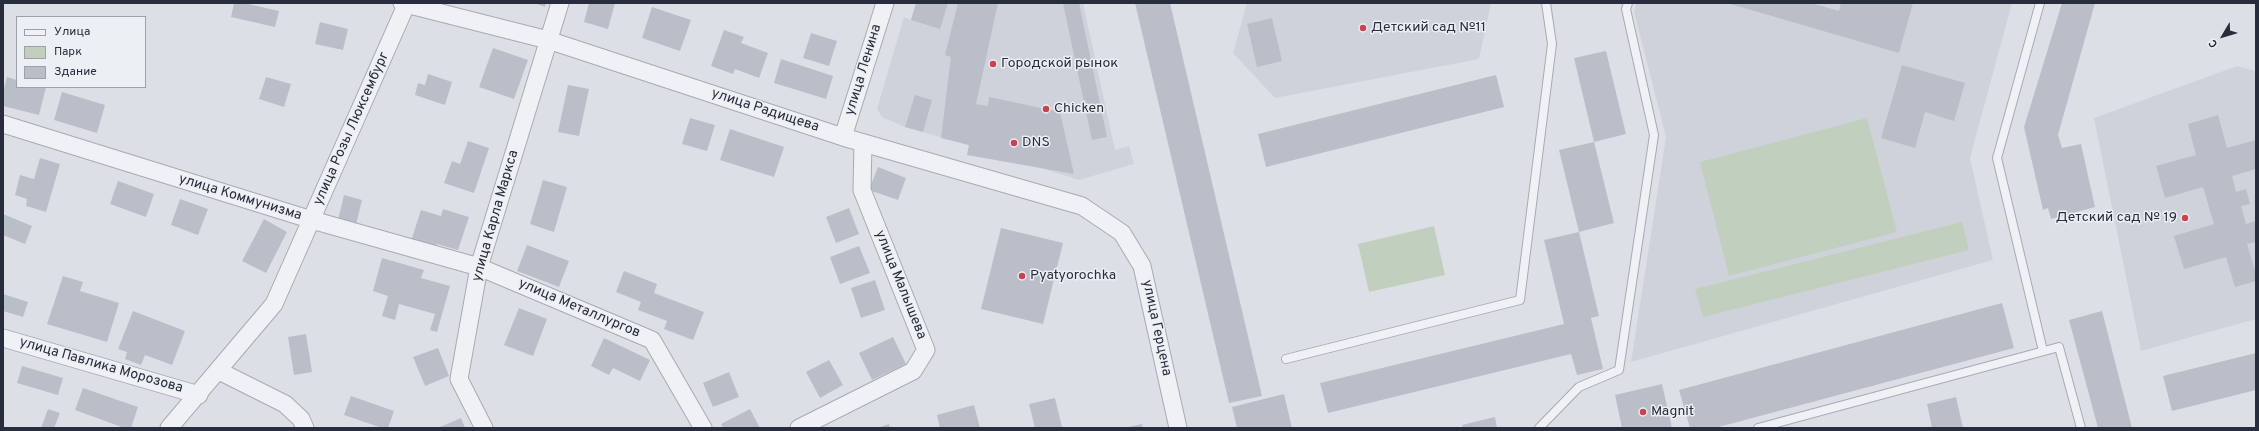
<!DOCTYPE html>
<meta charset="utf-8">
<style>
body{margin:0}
#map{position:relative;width:2259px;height:431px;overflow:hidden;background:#dce0e6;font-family:Overpass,sans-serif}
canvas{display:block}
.frame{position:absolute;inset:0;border:4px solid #272d3c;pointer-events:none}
.legend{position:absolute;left:16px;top:16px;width:130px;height:72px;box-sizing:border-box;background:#eceff4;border:1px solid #9da1aa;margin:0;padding:5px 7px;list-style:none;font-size:12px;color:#272d3c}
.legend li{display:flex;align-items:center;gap:8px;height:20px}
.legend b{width:20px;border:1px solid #9da1aa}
.north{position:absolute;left:2203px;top:16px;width:40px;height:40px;-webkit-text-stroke:3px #eceff4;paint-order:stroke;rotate:232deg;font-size:11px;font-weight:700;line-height:16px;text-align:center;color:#272d3c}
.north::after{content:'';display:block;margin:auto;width:14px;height:18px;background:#272d3c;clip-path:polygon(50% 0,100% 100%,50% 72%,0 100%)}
</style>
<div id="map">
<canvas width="2259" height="431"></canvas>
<div class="frame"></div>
<ul class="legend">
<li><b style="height:5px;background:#eff1f5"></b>Улица</li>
<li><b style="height:11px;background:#c1d0be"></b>Парк</li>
<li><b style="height:11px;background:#babec9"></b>Здание</li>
</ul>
<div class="north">С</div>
</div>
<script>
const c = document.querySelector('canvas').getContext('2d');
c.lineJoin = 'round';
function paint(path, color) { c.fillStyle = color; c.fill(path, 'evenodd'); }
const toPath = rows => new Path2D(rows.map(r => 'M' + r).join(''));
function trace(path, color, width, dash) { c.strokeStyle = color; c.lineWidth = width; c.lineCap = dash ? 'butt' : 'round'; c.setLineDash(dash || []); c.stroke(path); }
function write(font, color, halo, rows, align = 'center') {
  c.font = font + ' Overpass,sans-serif'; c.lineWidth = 3; c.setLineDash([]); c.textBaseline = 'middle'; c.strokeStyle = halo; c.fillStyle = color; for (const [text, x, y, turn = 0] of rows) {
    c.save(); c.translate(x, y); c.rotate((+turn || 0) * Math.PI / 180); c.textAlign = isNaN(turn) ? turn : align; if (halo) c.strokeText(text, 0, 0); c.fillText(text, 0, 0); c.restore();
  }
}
paint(toPath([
 [916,3,1083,3,1115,150,1129,146,1134,164,1079,180,969,145,905,127,882,117,877,109,904,17,911,20],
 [1247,3,1491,3,1479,59,1275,98,1233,53],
 [1636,3,2012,3,1970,158,1993,260,1631,362,1666,137,1634,12],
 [2237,66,2256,71,2256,319,2141,351,2094,118]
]), '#cfd2db');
paint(toPath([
 [1867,118,1897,232,1729,276,1700,162],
 [1962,222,1969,250,1703,317,1695,289],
 [1434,226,1445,275,1369,292,1358,244]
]), '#c1d0be');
paint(toPath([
 [234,3,244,3,279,11,275,27,231,17],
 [534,3,546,3,545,7],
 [589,3,615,3,608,29,584,22],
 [916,3,948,3,940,29,911,20],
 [958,3,998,3,976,104,988,106,989,97,1060,112,1074,174,967,155,969,145,941,138,951,57,945,55],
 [1063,3,1079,3,1107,137,1092,140],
 [1135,3,1170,3,1262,396,1229,403],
 [1727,3,1811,3,1839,11,1841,3,1913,3,1899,53],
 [2062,3,2095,3,2058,135,2062,148,2081,144,2095,207,2051,219,2048,208,2043,210,2024,127],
 [652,7,691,20,680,51,642,38],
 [1272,18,1282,61,1257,67,1247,24],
 [320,22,348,29,343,50,315,44],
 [724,30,744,37,741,43,768,53,759,78,735,69,733,74,711,66],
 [811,33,837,41,829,66,803,58],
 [493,48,528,60,514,99,479,87],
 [1606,51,1626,134,1594,142,1574,58],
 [781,59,833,76,826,99,774,83],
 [1902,65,1965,83,1954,121,1925,112,1915,148,1881,138],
 [428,74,452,82,445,105,415,95,418,83,425,85],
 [1496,75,1504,107,1266,167,1258,134],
 [7,77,17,80,17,87,46,87,39,115,3,106,3,92],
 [266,77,291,84,284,107,259,99],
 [568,85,589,89,579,136,558,132],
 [62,92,105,105,97,133,54,120],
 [915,95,932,100,923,132,905,127],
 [2218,115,2227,148,2256,140,2256,169,2232,176,2236,192,2246,189,2250,204,2241,206,2246,224,2256,221,2256,242,2247,244,2256,274,2256,281,2235,287,2226,257,2184,269,2174,236,2214,224,2203,187,2165,198,2156,166,2196,155,2188,124],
 [690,118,715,125,707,151,682,144],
 [730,129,784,147,774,177,720,160],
 [468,141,489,148,474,193,444,183,452,161,460,164],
 [1594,142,1614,223,1579,232,1559,150],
 [40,158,60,164,46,212,26,206,27,199,15,195,20,175,34,179],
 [878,167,906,178,898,200,869,190],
 [543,180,567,187,554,232,530,224],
 [118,181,154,194,146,217,110,204],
 [344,195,362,200,356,225,338,220],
 [180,199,208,209,198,235,171,225],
 [849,208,859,234,836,243,826,217],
 [443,209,469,217,458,250,437,244,435,248,411,241,421,210,441,216],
 [3,214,32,226,25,244,3,235],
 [264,219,287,232,266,273,242,261],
 [1001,228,1063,243,1043,324,981,309],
 [1579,232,1599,316,1591,318,1603,369,1577,375,1571,354,1328,413,1320,383,1564,324,1544,240],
 [527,245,569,261,559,287,517,271],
 [859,246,870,273,840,284,830,257],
 [382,258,424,270,421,278,450,286,437,332,430,330,435,314,399,304,395,320,382,316,388,296,373,291],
 [624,271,657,284,654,293,704,312,693,340,664,329,667,321,638,310,641,302,616,292],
 [63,276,83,282,80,291,119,303,107,342,47,324],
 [875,280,885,310,861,318,851,288],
 [3,294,28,302,23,317,3,311],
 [2002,303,2014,348,1715,428,1690,428,1679,390],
 [519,308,547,319,533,356,504,345],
 [133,311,185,331,172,365,145,355,141,365,125,359,127,352,118,349],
 [2102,311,2132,428,2098,428,2069,320],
 [306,334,312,372,294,375,288,337],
 [893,337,906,364,872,380,859,353],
 [604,338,650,360,640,381,613,368,609,375,591,366],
 [438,348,449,376,425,386,413,357],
 [2256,353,2256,390,2172,411,2163,376],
 [829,360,843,385,820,398,806,372],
 [22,366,63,378,58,395,17,383],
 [729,372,739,397,713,407,703,383],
 [1662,384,1672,428,1622,428,1615,395],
 [83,388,138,407,131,428,124,428,75,410],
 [1284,394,1292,428,1237,428,1232,407],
 [351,396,394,411,388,428,382,428,344,415],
 [1956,397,1963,428,1932,428,1927,404],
 [1055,398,1062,427,1035,428,1029,404],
 [974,405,980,428,940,428,937,415],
 [48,409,60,413,54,428,41,428],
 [750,409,760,428,723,428,721,424],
 [1495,417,1497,428,1463,428,1462,425],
 [461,418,465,428,438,428],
 [889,424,890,428,878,428],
 [1142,424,1143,428,1128,428,1128,427]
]), '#babec9');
const service = toPath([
 [2040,3,1997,158,2043,351],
 [1286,359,1520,300,1552,44,1546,3],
 [1539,428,1579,387,1619,370,1654,135,1626,9,1628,3],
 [1758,428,2059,347,2081,428]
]);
const minor = toPath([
 [402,3,548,40,843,137,1082,206,1122,233,1142,266,1178,428],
 [3,124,312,220,479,267,652,340,703,428],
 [843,137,885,3],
 [3,338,199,395],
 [219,371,285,404,301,419,305,428],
 [169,428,274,304,407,3],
 [484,428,459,379,479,267,560,3],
 [799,428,913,371,926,350,862,190,863,143]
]);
trace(service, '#a6aab3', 10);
trace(minor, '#a6aab3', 19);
trace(service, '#eff1f5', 8);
trace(minor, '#eff1f5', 17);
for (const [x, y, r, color] of [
 [1363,28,4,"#c9434e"],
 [993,64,4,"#c9434e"],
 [1046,109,4,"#c9434e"],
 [1014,143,4,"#c9434e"],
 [2185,218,4,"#c9434e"],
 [1022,276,4,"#c9434e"],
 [1643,412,4,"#c9434e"]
]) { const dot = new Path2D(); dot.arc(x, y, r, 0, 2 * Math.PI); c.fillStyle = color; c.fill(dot); trace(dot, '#eceff4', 1.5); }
write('14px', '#272d3c', '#eceff4', [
 ["Детский сад №11",1371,28],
 ["Городской рынок",1001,64],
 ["Chicken",1054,109],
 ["DNS",1022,143],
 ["Детский сад № 19",2177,218,"right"],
 ["Pyatyorochka",1030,276],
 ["Magnit",1651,412]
], 'left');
write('14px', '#272d3c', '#eceff4', [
 ["улица Ленина",864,70,-73],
 ["улица Радищева",765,111,18],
 ["улица Розы Люксембург",352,129,-66],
 ["улица Коммунизма",240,198,17],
 ["улица Карла Маркса",496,216,-74],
 ["улица Малышева",900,285,68],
 ["улица Металлургов",579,309,23],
 ["улица Герцена",1156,328,78],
 ["улица Павлика Морозова",101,366,16]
]);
</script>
